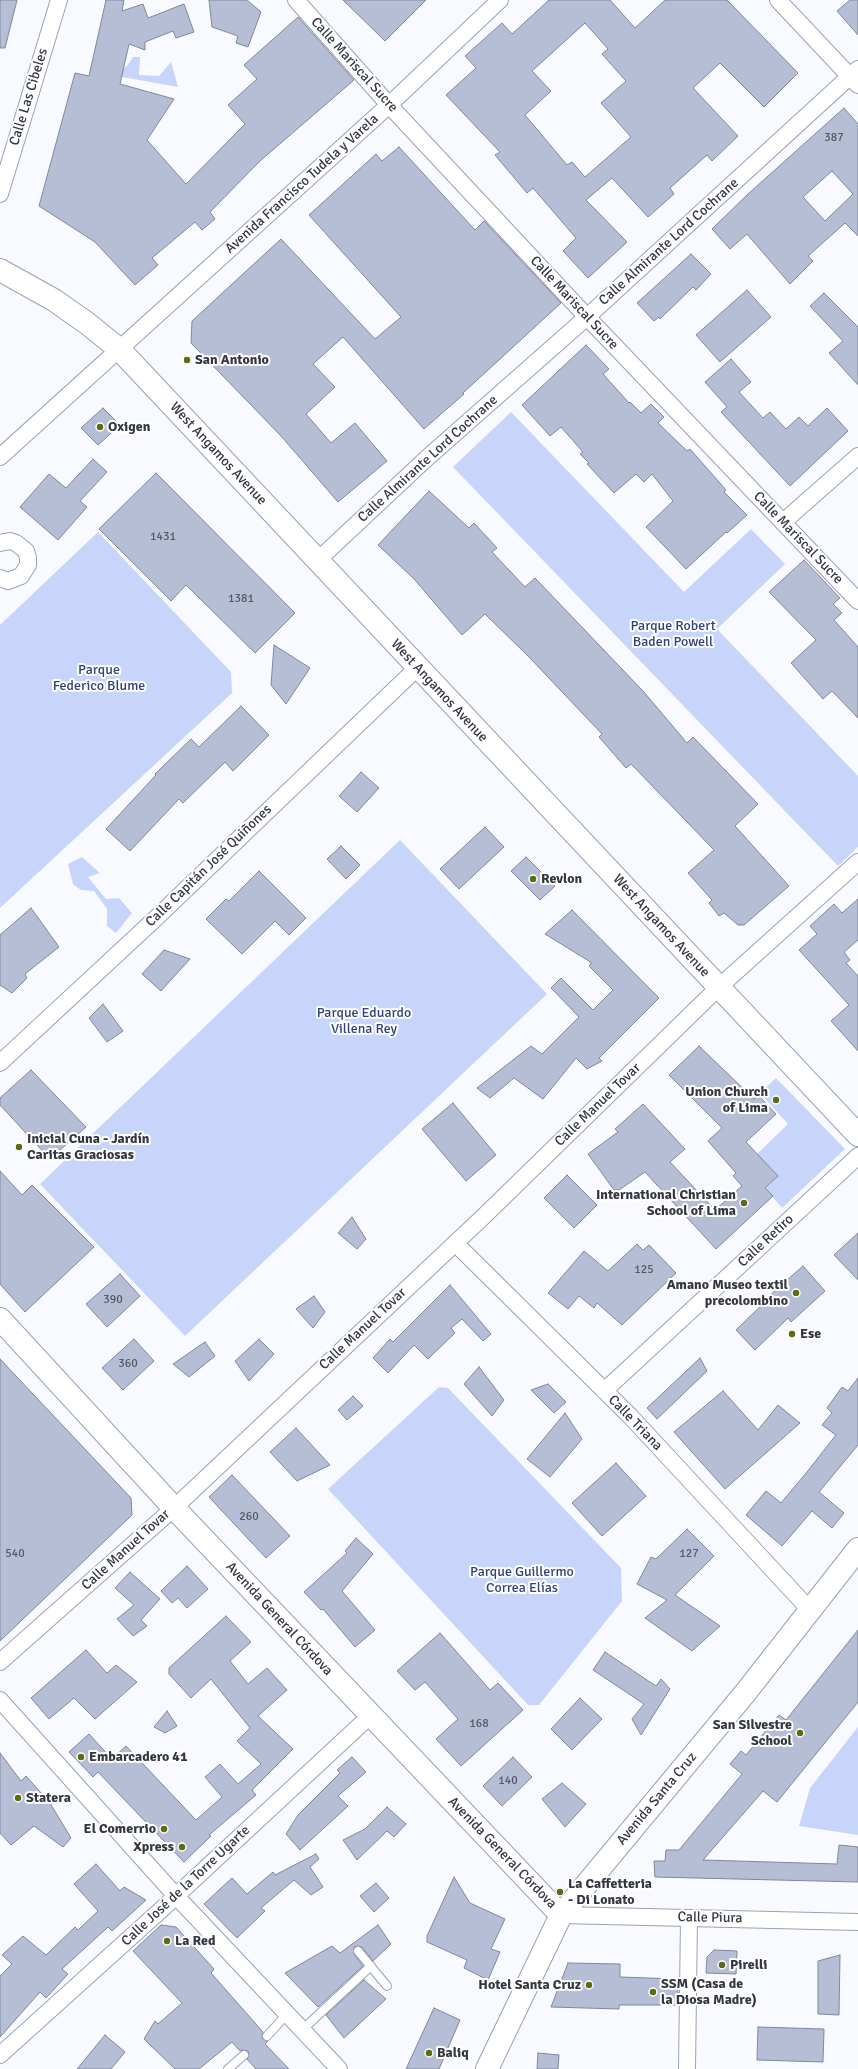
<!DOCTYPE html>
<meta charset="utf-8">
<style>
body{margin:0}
canvas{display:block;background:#f8faff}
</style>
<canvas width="858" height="2069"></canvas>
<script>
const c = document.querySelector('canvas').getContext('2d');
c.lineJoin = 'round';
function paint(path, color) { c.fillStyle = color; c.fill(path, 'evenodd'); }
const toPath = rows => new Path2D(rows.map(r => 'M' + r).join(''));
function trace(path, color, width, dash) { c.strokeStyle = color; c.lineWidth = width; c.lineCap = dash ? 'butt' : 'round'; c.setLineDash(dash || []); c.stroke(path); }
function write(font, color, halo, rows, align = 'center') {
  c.font = font + ' Signika,sans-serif'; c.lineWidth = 4; c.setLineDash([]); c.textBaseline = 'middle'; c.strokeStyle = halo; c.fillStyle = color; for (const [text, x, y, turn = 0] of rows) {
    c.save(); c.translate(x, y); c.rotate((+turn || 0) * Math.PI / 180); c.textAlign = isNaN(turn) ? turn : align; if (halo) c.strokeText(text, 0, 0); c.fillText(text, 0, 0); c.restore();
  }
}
paint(toPath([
 [133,57,140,57,139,75,159,76,171,62,178,87,111,75,127,66],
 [511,412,684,592,751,529,785,564,717,629,858,776,858,847,838,866,453,467],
 [98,532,231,672,232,693,0,908,0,625],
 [400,840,547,994,185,1336,40,1184],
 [82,857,100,873,88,877,106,899,119,898,132,913,116,933,107,926,107,909,94,891,81,890,73,884,68,864],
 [776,1078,845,1149,782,1208,765,1188,778,1176,757,1154,788,1124,760,1093],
 [439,1387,448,1388,621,1568,622,1601,539,1705,528,1705,328,1489],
 [858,1727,858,1835,799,1826,810,1788]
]), '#c7d5fb');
const building = toPath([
 [0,0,17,0,5,48,0,48,0,0],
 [106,0,124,0,122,11,143,4,148,18,184,4,194,32,176,38,173,31,145,42,145,50,129,44,120,84,174,99,147,140,186,184,245,124,228,105,257,79,244,65,298,17,354,80,260,161,210,212,215,219,202,230,195,222,152,258,158,265,135,285,95,242,39,206,75,73,89,76,106,0],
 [209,0,247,0,261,12,248,47,236,43,238,36,212,27,209,0],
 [343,0,426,0,385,41,343,0],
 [549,0,610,0,635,28,665,0,727,0,798,73,764,107,720,63,693,88,738,136,712,161,707,155,670,188,674,194,648,217,612,178,586,200,627,242,588,278,563,251,576,238,533,188,527,193,495,155,500,152,446,95,476,68,465,56,502,23,512,34,549,0],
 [585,23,608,49,602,54,626,81,601,103,631,137,585,177,572,162,567,165,525,115,551,91,532,71,585,23],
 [850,0,858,0,858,35,837,11,850,0],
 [844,108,858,124,858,236,845,223,808,256,813,261,790,284,747,234,730,249,712,229,748,194,844,108],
 [832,171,853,194,825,221,803,197,832,171],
 [399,147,475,230,484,221,561,303,463,393,464,394,424,429,343,337,313,364,335,387,306,414,331,443,355,423,387,461,338,502,281,436,191,343,192,321,281,239,375,339,401,317,309,215,376,154,382,161,399,147],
 [691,254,711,274,696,290,693,287,660,319,659,317,654,321,637,303,691,254],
 [747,290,771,317,720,362,696,335,747,290],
 [824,293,858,327,858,385,829,353,843,341,810,306,824,293],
 [586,345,609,369,603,374,629,403,630,402,641,413,651,404,664,417,658,423,687,451,690,449,726,490,724,492,747,515,727,533,726,532,686,569,646,527,673,501,652,474,644,482,636,474,614,493,587,464,589,463,580,454,583,452,561,427,550,436,522,405,586,345],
 [731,359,751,382,739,392,763,418,770,412,786,429,799,417,808,426,827,408,848,431,790,486,721,412,727,407,705,382,731,359],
 [103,408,120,425,98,445,81,428,103,408],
 [93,459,107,472,80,501,87,507,58,540,20,507,49,474,66,488,93,459],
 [156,473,295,613,255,653,186,585,171,601,99,529,156,473],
 [429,491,469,528,474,523,497,548,492,552,525,587,535,578,643,691,687,743,693,737,758,804,735,826,789,886,744,925,738,925,724,913,719,916,709,903,712,900,688,873,714,850,631,764,626,768,599,737,602,734,528,656,485,614,462,635,414,579,378,545,429,491],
 [804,560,840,598,833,604,842,613,834,620,858,647,858,718,832,691,823,699,791,663,816,640,769,592,804,560],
 [274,645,310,668,286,704,271,685,274,645],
 [241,706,269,735,233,771,225,762,183,803,179,799,130,851,106,829,156,775,155,774,191,739,199,747,241,706],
 [361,772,379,788,357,812,339,796,361,772],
 [485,827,504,847,459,889,440,869,485,827],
 [341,846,360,865,346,879,327,859,341,846],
 [526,857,555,886,540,900,511,871,526,857],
 [259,871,306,918,289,935,275,921,242,954,206,919,226,899,229,901,259,871],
 [858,899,858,940,844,952,850,960,846,963,858,976,858,1051,831,1021,849,1005,799,950,817,934,810,926,834,904,842,913,858,899],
 [31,908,59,947,25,974,27,978,12,993,0,985,0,935,31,908],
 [572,910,659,998,599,1058,602,1061,587,1069,576,1058,543,1099,514,1078,490,1098,477,1088,531,1046,542,1054,579,1017,551,988,561,978,593,1010,613,990,589,966,592,963,545,934,572,910],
 [164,950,190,959,161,991,142,974,164,950],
 [103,1004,123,1031,107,1042,89,1018,103,1004],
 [699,1046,754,1099,758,1095,776,1114,746,1142,778,1176,765,1188,773,1196,716,1249,645,1172,619,1190,614,1190,588,1154,618,1132,615,1129,643,1104,685,1149,670,1162,715,1210,742,1186,733,1176,736,1173,708,1141,722,1128,669,1075,699,1046],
 [31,1070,86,1127,50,1159,0,1105,0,1098,31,1070],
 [453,1103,496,1155,466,1181,422,1129,453,1103],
 [0,1171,22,1195,32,1185,94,1247,25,1312,0,1284,0,1171],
 [567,1175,597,1205,574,1228,544,1198,567,1175],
 [352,1217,366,1239,357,1249,338,1233,352,1217],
 [858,1233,858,1280,834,1255,858,1233],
 [637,1244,643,1250,649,1245,676,1273,622,1325,597,1303,594,1308,579,1296,568,1309,548,1293,584,1251,608,1271,637,1244],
 [803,1266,825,1291,791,1322,788,1318,755,1350,736,1330,769,1298,768,1297,803,1266],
 [120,1274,140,1296,107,1327,86,1304,120,1274],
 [450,1285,491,1334,483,1341,462,1319,451,1328,455,1333,428,1359,414,1345,388,1373,373,1358,390,1339,393,1342,450,1285],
 [314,1296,325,1312,313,1328,296,1309,314,1296],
 [134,1339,154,1361,123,1390,102,1368,134,1339],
 [259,1339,274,1354,249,1381,235,1361,259,1339],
 [205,1342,215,1356,189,1377,173,1364,205,1342],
 [700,1358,707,1371,657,1419,647,1408,700,1358],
 [0,1359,131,1498,132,1515,0,1641,0,1359],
 [479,1367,504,1400,492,1416,464,1384,479,1367],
 [858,1378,858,1445,819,1492,844,1513,832,1528,812,1511,782,1546,746,1515,766,1491,781,1503,807,1472,836,1435,822,1425,832,1413,827,1408,842,1387,848,1391,858,1378],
 [548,1384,566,1402,554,1413,531,1390,548,1384],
 [723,1391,758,1430,778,1405,800,1423,725,1489,674,1432,723,1391],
 [353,1396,363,1406,347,1420,338,1410,353,1396],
 [565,1413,582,1439,550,1477,527,1459,565,1413],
 [296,1428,330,1465,297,1481,270,1452,296,1428],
 [616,1463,646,1496,602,1536,572,1503,616,1463],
 [232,1475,290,1536,266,1558,209,1497,232,1475],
 [687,1529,714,1556,675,1595,720,1626,692,1651,645,1618,667,1600,637,1584,651,1557,656,1559,687,1529],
 [356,1538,373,1554,342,1591,375,1630,355,1647,323,1609,321,1610,304,1592,347,1553,345,1551,356,1538],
 [187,1566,208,1589,187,1608,178,1598,172,1603,161,1591,187,1566],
 [130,1572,160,1599,141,1620,147,1626,133,1636,117,1619,134,1605,115,1588,130,1572],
 [226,1616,251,1642,230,1661,248,1684,267,1668,287,1690,258,1716,293,1749,252,1790,256,1795,209,1835,211,1836,184,1862,98,1772,93,1777,69,1752,89,1734,112,1759,126,1746,196,1820,222,1797,205,1777,220,1764,238,1784,261,1764,237,1741,250,1728,211,1679,191,1698,169,1674,169,1668,226,1616],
 [858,1630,858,1702,777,1802,763,1791,703,1860,837,1864,839,1845,858,1847,858,1882,655,1877,654,1861,665,1861,666,1850,679,1850,742,1774,730,1764,741,1751,746,1755,779,1715,786,1720,858,1630],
 [440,1633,490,1690,498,1683,523,1710,461,1766,436,1739,458,1719,425,1682,415,1690,397,1671,440,1633],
 [86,1650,107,1673,116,1665,137,1682,95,1719,74,1698,49,1719,31,1698,86,1650],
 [605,1652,656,1686,661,1679,670,1689,641,1735,632,1719,644,1704,593,1670,605,1652],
 [580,1698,602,1719,572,1750,551,1729,580,1698],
 [167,1711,177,1726,165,1733,154,1727,167,1711],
 [0,1753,21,1781,26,1776,50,1803,71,1838,63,1847,34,1826,11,1845,0,1833,0,1753],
 [352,1757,366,1772,338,1796,348,1806,300,1850,286,1834,298,1815,340,1773,337,1770,352,1757],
 [513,1757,532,1777,502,1806,483,1786,513,1757],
 [562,1783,586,1804,565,1827,542,1799,562,1783],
 [387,1807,406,1824,394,1837,387,1831,357,1860,343,1840,365,1829,387,1807],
 [316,1854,319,1859,310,1867,323,1887,311,1895,294,1880,261,1908,265,1911,237,1938,204,1904,232,1878,247,1894,273,1872,275,1875,316,1854],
 [96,1864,120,1891,124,1887,146,1900,112,1931,108,1927,62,1969,68,1974,46,1998,40,1992,0,2037,0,1976,12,1964,2,1955,23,1936,46,1955,75,1927,78,1930,98,1911,74,1884,96,1864],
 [454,1877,470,1903,505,1919,491,1949,500,1952,488,1980,464,1968,467,1960,427,1942,427,1936,454,1877],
 [376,1883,389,1898,374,1912,360,1896,376,1883],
 [161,1925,176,1927,214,1969,211,1973,263,2032,262,2038,268,2041,265,2044,289,2069,256,2069,247,2059,249,2054,248,2051,243,2050,240,2051,232,2042,199,2069,175,2069,144,2039,155,2021,158,2024,182,2003,133,1951,161,1925],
 [378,1925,391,1944,373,1961,362,1947,357,1946,354,1947,354,1954,363,1966,318,2007,285,1973,332,1946,340,1953,378,1925],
 [714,1950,737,1951,736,1974,706,1973,707,1957,714,1950],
 [840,1955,839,2015,818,2014,818,1961,840,1955],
 [568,1963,620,1964,620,1977,678,1979,678,2005,619,2005,619,2009,551,2007,568,1963],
 [364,1980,386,1999,344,2038,326,2015,364,1980],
 [434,2008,460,2020,439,2069,406,2069,434,2008],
 [758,2027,824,2029,823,2062,757,2060,758,2027],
 [105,2035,125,2052,111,2069,77,2069,105,2035],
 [538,2053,559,2055,558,2069,537,2069,538,2053]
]);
paint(building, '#b6bed5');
trace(building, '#7f879d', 1);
const lane = toPath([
 [358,1951,387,1986],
 [302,2030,371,1966],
 [267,2036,287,2014],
 [228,2069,244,2055]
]);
const street = toPath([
 [296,0,389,105,587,317,858,601],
 [778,0,858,85],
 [0,194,59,0],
 [0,457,389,105,500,0],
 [783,522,858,456],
 [0,543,10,541,16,543,26,551,28,558,28,565,21,576,8,581,0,578],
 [318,560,427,458,587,317,858,69],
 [0,1063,155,919,417,668],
 [455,1243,631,1417,810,1610],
 [604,1391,858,1156],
 [0,1662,174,1508,483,1217,719,987,858,862],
 [0,1700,176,1896,339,2069],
 [561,1915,858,1922],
 [0,2055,162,1909,371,1715],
 [687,2069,689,1918]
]);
const secondary = toPath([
 [0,270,54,300,88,324,119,349,858,1135],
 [0,1319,174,1508,561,1915],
 [487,2069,561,1915,746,1692,858,1549]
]);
trace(lane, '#99a1b8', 10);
trace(street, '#99a1b8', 18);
trace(secondary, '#99a1b8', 24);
trace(lane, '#fff', 8);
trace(street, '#fff', 16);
trace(secondary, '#fff', 22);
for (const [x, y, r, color] of [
 [187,360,4,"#5c6b16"],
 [100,427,4,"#5c6b16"],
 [533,879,4,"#5c6b16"],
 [776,1100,4,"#5c6b16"],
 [19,1147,4,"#5c6b16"],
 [744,1203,4,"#5c6b16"],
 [796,1293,4,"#5c6b16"],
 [792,1334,4,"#5c6b16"],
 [800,1733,4,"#5c6b16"],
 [81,1757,4,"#5c6b16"],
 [18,1798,4,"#5c6b16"],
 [164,1829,4,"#5c6b16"],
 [182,1847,4,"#5c6b16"],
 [560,1892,4,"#5c6b16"],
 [167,1941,4,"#5c6b16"],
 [722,1965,4,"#5c6b16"],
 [589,1985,4,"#5c6b16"],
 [653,1992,4,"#5c6b16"],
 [429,2053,4,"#5c6b16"]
]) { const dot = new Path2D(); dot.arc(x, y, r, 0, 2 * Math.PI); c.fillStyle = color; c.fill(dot); trace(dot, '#fff', 1.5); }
write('12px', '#545965', null, [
 ["387",834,138],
 ["1431",163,537],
 ["1381",241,599],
 ["125",644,1270],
 ["390",113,1300],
 ["360",128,1364],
 ["260",249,1517],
 ["540",15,1554],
 ["127",689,1554],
 ["168",479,1724],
 ["140",508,1781]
]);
write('14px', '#343740', '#fff', [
 ["Calle Mariscal Sucre",354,65,48],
 ["Calle Las Cibeles",29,97,-73],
 ["Avenida Francisco Tudela y Varela",302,184,-42],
 ["Calle Almirante Lord Cochrane",669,242,-42],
 ["Calle Mariscal Sucre",574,303,47],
 ["West Angamos Avenue",218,454,47],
 ["Calle Almirante Lord Cochrane",428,459,-42],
 ["Calle Mariscal Sucre",798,538,46],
 ["West Angamos Avenue",439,691,47],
 ["Calle Capitán José Quiñones",209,866,-44],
 ["West Angamos Avenue",661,926,47],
 ["Calle Manuel Tovar",598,1105,-44],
 ["Calle Retiro",766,1241,-43],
 ["Calle Manuel Tovar",363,1329,-43],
 ["Calle Triana",635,1423,46],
 ["Calle Manuel Tovar",126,1550,-42],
 ["Avenida General Córdova",279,1619,47],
 ["Avenida Santa Cruz",657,1799,-50],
 ["Avenida General Córdova",502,1853,46],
 ["Calle José de la Torre Ugarte",186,1886,-43],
 ["Calle Piura",710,1918,1]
]);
write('bold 14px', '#343740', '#fff', [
 ["San Antonio",195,360],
 ["Oxigen",108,427],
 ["Revlon",541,879],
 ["Union Church",768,1092,"right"],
 ["of Lima",768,1108,"right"],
 ["Inicial Cuna - Jardín",27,1139],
 ["Caritas Graciosas",27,1155],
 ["International Christian",736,1195,"right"],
 ["School of Lima",736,1211,"right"],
 ["Amano Museo textil",788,1285,"right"],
 ["precolombino",788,1301,"right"],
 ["Ese",800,1334],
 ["San Silvestre",792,1725,"right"],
 ["School",792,1741,"right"],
 ["Embarcadero 41",89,1757],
 ["Statera",26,1798],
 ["El Comerrio",156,1829,"right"],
 ["Xpress",174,1847,"right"],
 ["La Caffetteria",568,1884],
 ["- Di Lonato",568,1900],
 ["La Red",175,1941],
 ["Pirelli",730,1965],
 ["SSM (Casa de",661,1984],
 ["la Diosa Madre)",661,2000],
 ["Hotel Santa Cruz",581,1985,"right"],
 ["Baliq",437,2053]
], 'left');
write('14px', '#31417a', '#fff', [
 ["Parque Robert",673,626],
 ["Baden Powell",673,642],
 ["Parque",99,670],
 ["Federico Blume",99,686],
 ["Parque Eduardo",364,1013],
 ["Villena Rey",364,1029],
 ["Parque Guillermo",522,1572],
 ["Correa Elías",522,1588]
]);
</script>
